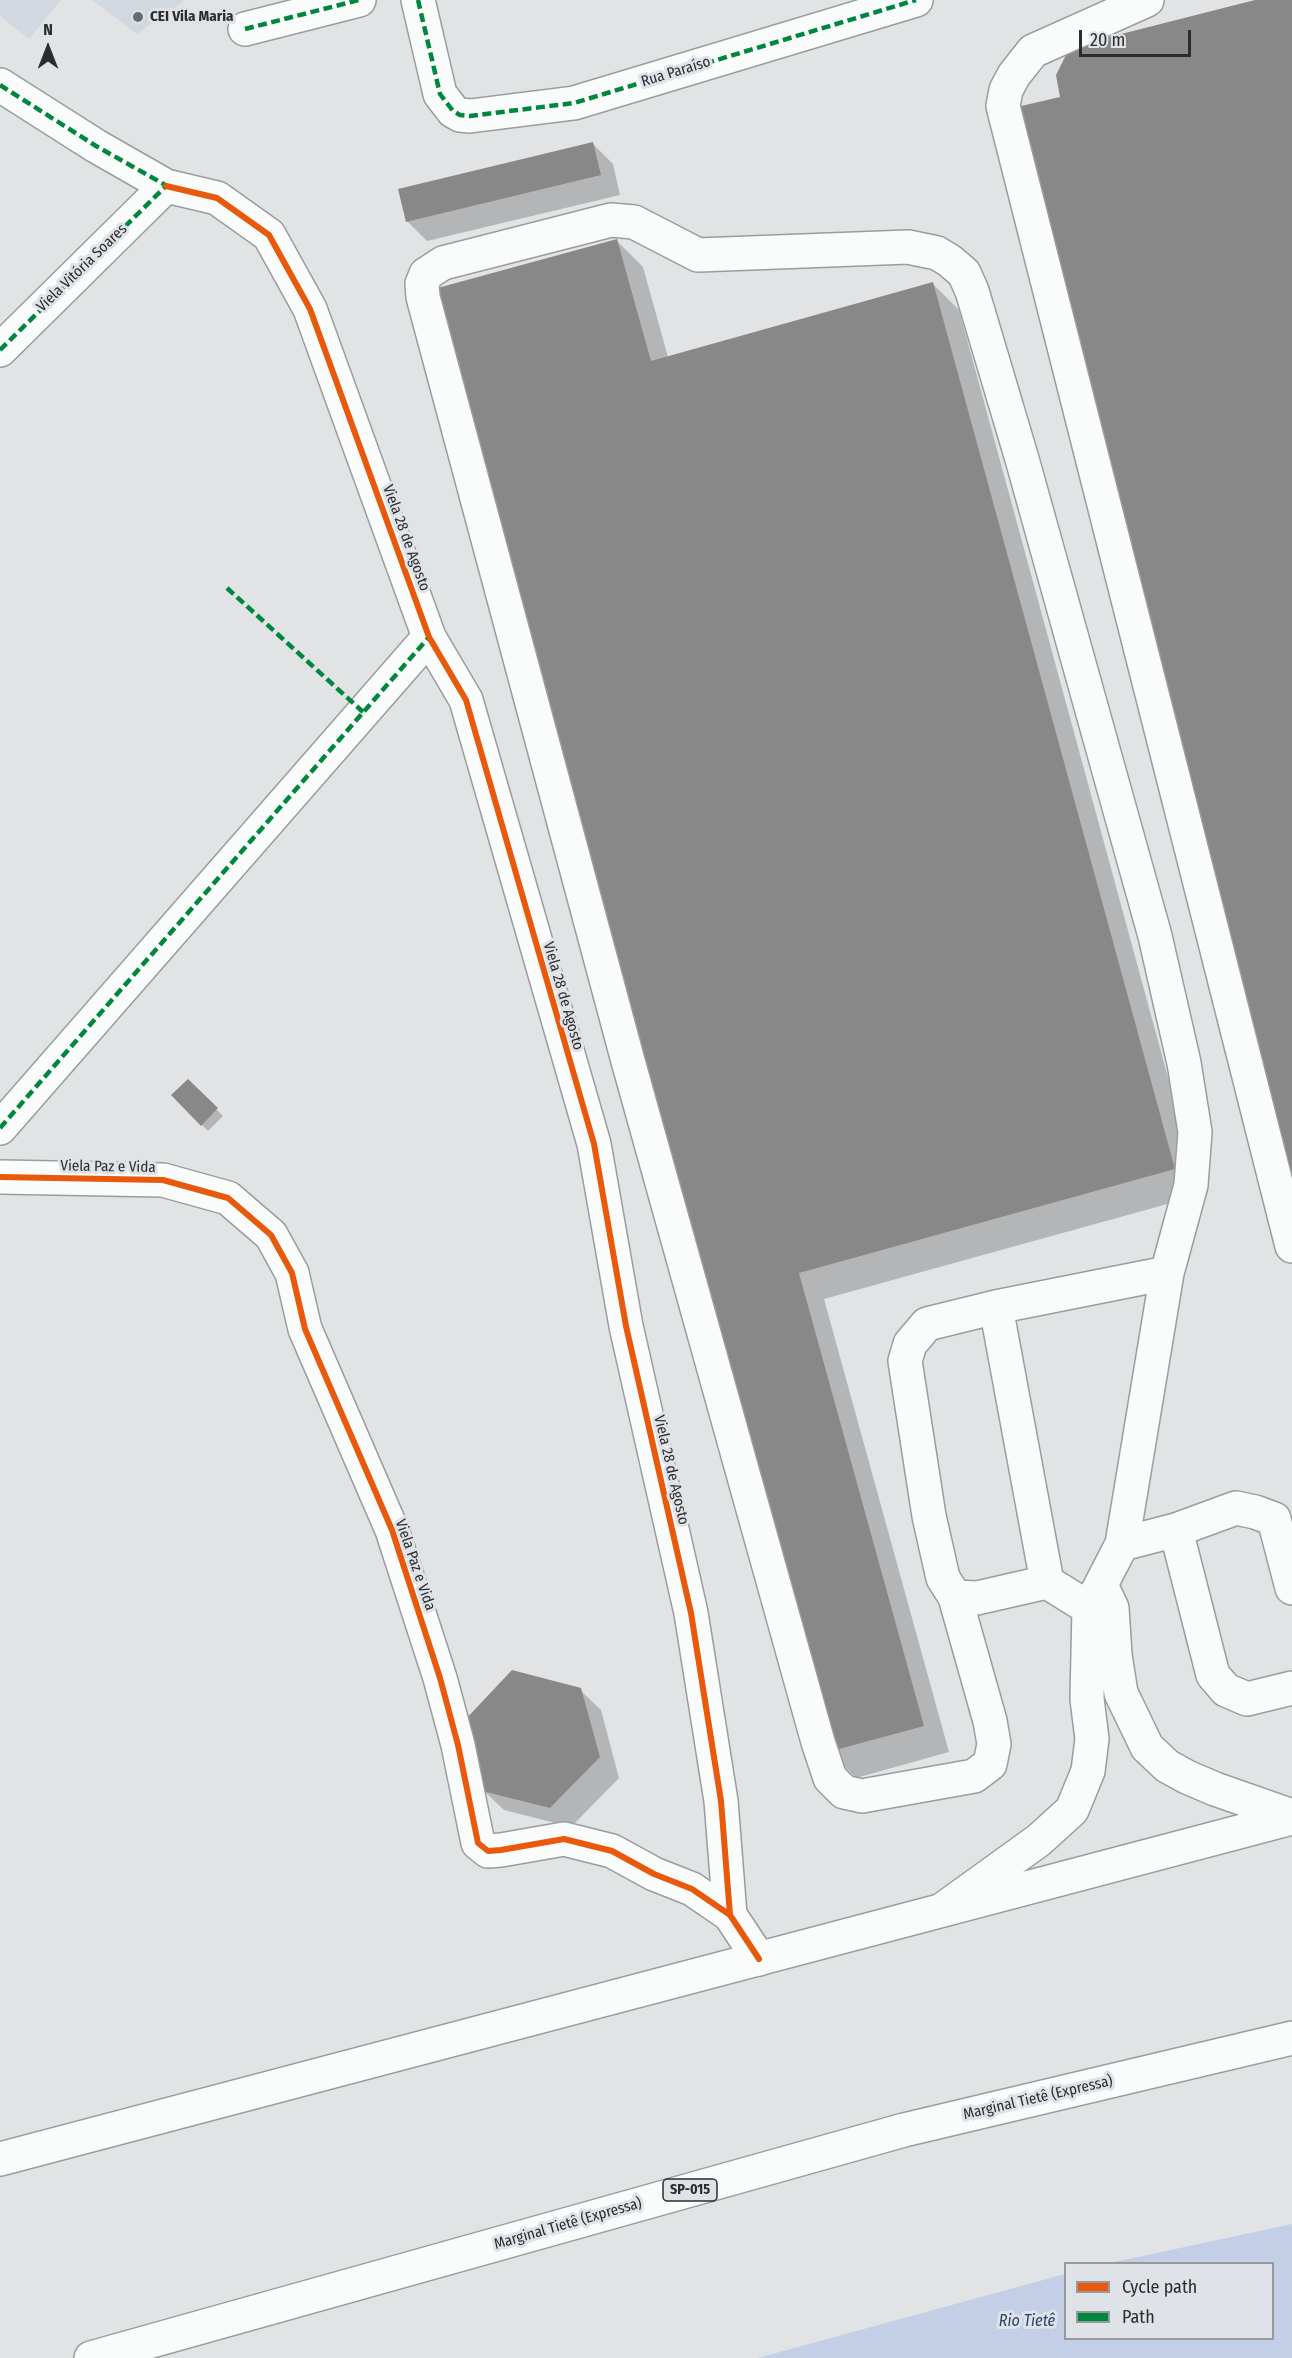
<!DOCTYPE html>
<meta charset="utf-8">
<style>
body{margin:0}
#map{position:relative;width:1292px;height:2358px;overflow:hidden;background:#e1e3e5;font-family:"Fira Sans Condensed",sans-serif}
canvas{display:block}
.legend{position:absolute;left:1064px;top:2262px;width:210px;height:78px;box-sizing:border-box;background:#dfe2e7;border:2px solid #97999d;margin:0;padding:8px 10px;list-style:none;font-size:18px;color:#2b2c2e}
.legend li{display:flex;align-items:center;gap:12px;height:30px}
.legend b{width:30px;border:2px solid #97999d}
.north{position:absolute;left:18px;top:18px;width:60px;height:60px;-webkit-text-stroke:4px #dfe2e7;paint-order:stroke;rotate:0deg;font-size:16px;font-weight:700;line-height:24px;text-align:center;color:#2b2c2e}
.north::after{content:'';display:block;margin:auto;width:21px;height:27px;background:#2b2c2e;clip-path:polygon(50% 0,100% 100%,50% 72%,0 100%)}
.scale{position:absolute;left:1079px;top:30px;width:112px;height:27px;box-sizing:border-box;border:3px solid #2b2c2e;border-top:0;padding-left:8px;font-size:18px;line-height:21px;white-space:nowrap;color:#2b2c2e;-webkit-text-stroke:4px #dfe2e7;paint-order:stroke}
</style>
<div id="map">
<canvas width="1292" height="2358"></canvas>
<ul class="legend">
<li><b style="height:8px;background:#e8590c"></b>Cycle path</li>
<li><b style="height:8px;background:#00873e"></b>Path</li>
</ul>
<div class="north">N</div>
<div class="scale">20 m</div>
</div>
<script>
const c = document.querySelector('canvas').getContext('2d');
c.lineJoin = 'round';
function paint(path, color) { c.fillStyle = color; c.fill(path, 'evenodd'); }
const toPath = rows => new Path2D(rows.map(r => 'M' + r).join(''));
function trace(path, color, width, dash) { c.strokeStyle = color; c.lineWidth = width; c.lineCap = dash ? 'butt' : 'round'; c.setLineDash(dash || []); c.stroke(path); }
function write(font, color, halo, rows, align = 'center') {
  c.font = font + ' "Fira Sans Condensed",sans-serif'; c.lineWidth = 6; c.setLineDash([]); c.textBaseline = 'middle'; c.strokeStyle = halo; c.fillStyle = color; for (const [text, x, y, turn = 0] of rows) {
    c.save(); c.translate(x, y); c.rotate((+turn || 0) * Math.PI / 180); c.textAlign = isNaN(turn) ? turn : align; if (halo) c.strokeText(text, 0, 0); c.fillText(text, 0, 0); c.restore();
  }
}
paint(toPath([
 [0,0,61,0,29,39,0,16],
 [92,0,185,0,137,34]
]), '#d2d8df');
paint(toPath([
 [1292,2224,1292,2358,758,2358,1065,2274,1066,2338,1272,2338,1272,2264,1110,2263]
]), '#c2cfe6');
paint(toPath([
 [593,144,613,164,620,195,427,241,407,221],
 [617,241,643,267,668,357,933,284,959,310,1200,1195,824,1299,949,1752,856,1778,829,1751],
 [188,1081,223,1116,208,1131,173,1095],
 [580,1690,601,1710,619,1778,571,1827,504,1810,483,1790]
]), '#0003');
paint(toPath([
 [1255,0,1292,0,1292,1195,1017,107,1060,97,1056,75,1070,47],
 [593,142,601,175,406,222,398,189],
 [617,239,651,361,933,282,1175,1169,799,1273,924,1726,828,1752,423,292],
 [188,1079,218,1108,201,1126,171,1095],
 [512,1670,581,1688,600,1757,550,1808,482,1791,463,1722]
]), '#888889');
const minor = toPath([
 [418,0,440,94,453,111,460,115,470,116,574,103,916,0],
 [1147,0,1033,51,1014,75,1006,90,1003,106,1292,1246],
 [245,29,359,0],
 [0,85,96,146,166,186,217,198,269,235,310,309,429,637,466,700,594,1144,626,1326,691,1613,721,1801,730,1915],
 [0,350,166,186],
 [0,1128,429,637],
 [0,1177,163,1180,228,1198,271,1235,292,1273,305,1329,392,1530,440,1678,458,1745,478,1843,488,1851,501,1850,564,1839,612,1851,654,1874,692,1889,730,1915,759,1959],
 [996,1307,1047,1582],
 [1176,1530,1213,1675,1226,1690,1247,1699,1292,1688],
 [1122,1544,1176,1530,1236,1508,1255,1512,1274,1519,1292,1588],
 [1102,1587,1112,1608,1115,1655,1121,1693,1147,1747,1167,1766,1187,1777,1215,1789,1292,1816],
 [1110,1608,1089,1608,1047,1582,977,1598,955,1597,943,1578,929,1516,905,1361,910,1344,927,1324,996,1307,1167,1273],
 [942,1910,1039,1840,1072,1810,1088,1771,1092,1739,1087,1699,1089,1608,1122,1544,1167,1273,1191,1185,1195,1132,1184,1063,1155,936,1022,459,972,291,964,273,950,261,937,253,908,247,698,255,634,222,611,220,443,263,426,274,422,284,423,297,628,1061,818,1742,830,1778,844,1792,862,1796,974,1776,990,1764,994,1744,990,1721,955,1597]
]);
const highway = toPath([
 [0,2159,1292,1818],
 [91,2358,904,2130,1292,2038]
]);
trace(minor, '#9b9c9e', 36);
trace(highway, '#9b9c9e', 36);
trace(minor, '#fafbfb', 33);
trace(highway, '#fafbfb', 33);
trace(toPath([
 [418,0,440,94,453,111,460,115,470,116,574,103,916,0],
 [245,29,359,0],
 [0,85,96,146,169,187],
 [0,350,166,186],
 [227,588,363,712],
 [0,1128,429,637]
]), '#00873e', 4.5, [9, 4.5]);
trace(toPath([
 [166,186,217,198,269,235,310,309,429,637,466,700,594,1144,626,1326,691,1613,721,1801,730,1915],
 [0,1177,163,1180,228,1198,271,1235,292,1273,305,1329,392,1530,440,1678,458,1745,478,1843,488,1851,501,1850,564,1839,612,1851,654,1874,692,1889,730,1915,759,1959]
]), '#e8590c', 6);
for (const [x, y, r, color] of [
 [138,17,6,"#6b6c6e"]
]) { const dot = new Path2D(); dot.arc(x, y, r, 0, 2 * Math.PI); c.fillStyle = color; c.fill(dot); trace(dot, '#dfe2e7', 2); }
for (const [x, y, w] of [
 [690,2190,54]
]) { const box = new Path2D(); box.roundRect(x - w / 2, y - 11, w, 22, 4.5); c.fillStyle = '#dfe2e7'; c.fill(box); trace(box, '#2b2c2e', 1.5); }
write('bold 14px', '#2b2c2e', null, [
 ["SP-015",690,2190]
]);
write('bold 15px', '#2b2c2e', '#dfe2e7', [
 ["CEI Vila Maria",150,17]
], 'left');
write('15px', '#2b2c2e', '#dfe2e7', [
 ["Rua Paraíso",676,72,-17],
 ["Viela Vitória Soares",82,268,-44],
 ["Viela 28 de Agosto",406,538,70],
 ["Viela 28 de Agosto",563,996,74],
 ["Viela Paz e Vida",108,1167,1],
 ["Viela 28 de Agosto",671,1470,77],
 ["Viela Paz e Vida",415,1565,71],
 ["Marginal Tietê (Expressa)",1038,2098,-13],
 ["Marginal Tietê (Expressa)",568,2224,-16]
]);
write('italic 16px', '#2b456e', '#dfe2e7', [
 ["Rio Tietê",1027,2322]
]);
</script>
